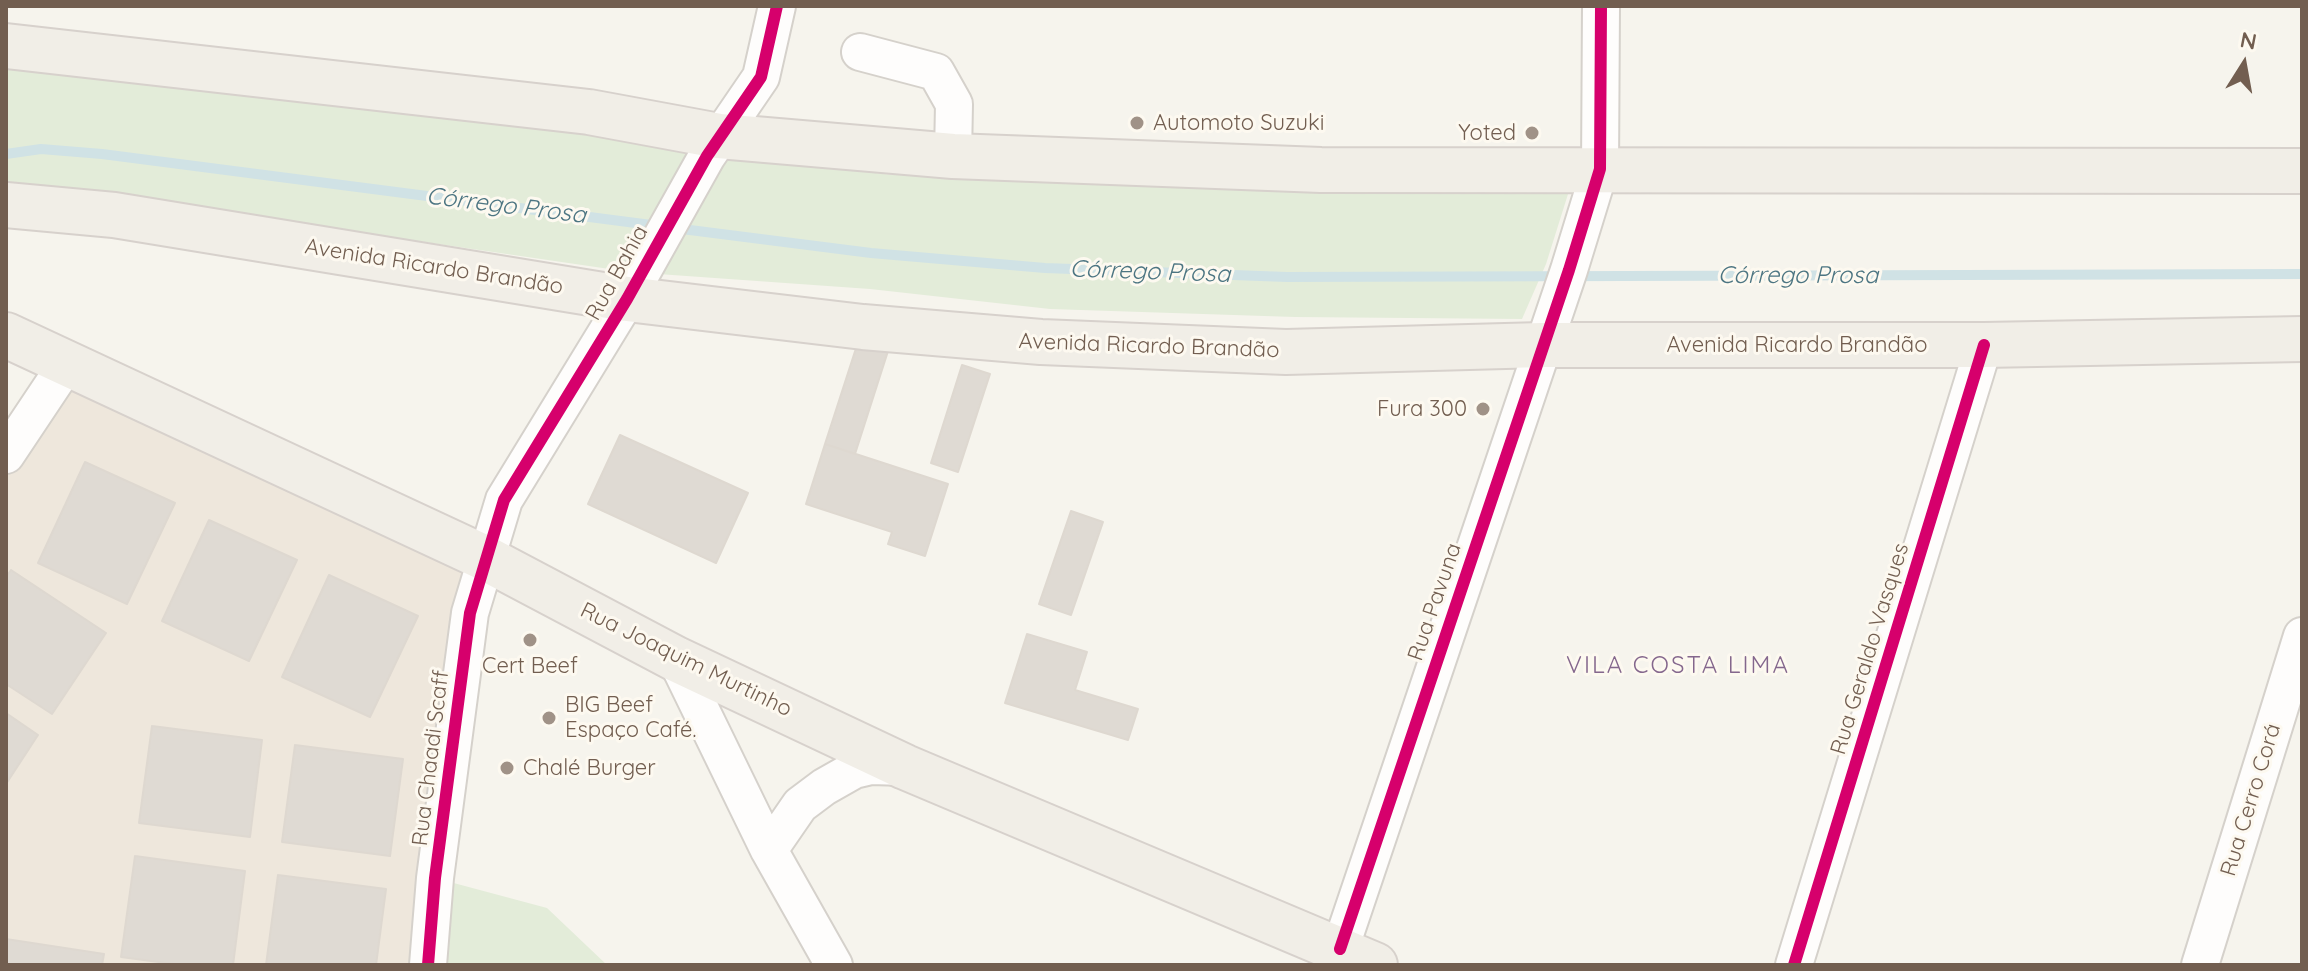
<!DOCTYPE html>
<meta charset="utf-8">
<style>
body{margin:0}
#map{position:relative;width:2308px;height:971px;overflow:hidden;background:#f6f4ed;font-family:Quicksand,sans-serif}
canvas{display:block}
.frame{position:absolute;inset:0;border:8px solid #725e50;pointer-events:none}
.north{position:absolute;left:2204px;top:24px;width:80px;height:80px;-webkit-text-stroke:6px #fdf9f0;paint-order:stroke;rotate:11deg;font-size:22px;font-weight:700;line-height:32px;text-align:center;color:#725e50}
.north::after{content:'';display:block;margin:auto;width:28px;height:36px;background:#725e50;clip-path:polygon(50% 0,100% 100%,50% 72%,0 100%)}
</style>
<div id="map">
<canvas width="2308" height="971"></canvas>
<div class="frame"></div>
<div class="north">N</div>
</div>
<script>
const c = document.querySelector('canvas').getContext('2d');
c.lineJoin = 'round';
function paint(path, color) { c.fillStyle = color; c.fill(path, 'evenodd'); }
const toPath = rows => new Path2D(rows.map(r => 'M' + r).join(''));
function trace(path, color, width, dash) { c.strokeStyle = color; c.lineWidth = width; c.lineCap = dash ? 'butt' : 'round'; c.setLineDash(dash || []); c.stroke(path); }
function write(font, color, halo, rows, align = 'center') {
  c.font = font + ' Quicksand,sans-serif'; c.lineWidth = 6; c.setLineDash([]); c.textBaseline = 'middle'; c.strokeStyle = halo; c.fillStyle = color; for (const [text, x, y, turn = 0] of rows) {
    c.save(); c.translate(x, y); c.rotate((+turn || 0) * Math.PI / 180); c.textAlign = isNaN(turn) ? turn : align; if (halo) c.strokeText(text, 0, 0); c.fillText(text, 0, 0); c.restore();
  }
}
paint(toPath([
 [66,365,485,558,424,965,6,965,6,455]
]), '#eee7dc');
paint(toPath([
 [6,61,581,124,716,152,883,174,1058,183,1320,185,1569,191,1546,264,1522,319,1295,317,1050,309,870,289,630,272,82,192,6,188],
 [435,878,547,908,607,965,428,965]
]), '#e3ecd9');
trace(toPath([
 [6,154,41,149,102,154,659,226],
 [674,228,871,253,1045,268,1287,277,2302,274]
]), '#d0e2e5', 10);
const building = toPath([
 [859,339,889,348,855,454,825,444,859,339],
 [962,365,990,374,958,472,931,463,962,365],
 [620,435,748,493,716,563,588,504,620,435],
 [825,444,948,484,925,556,888,544,892,532,806,504,825,444],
 [85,462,175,503,127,604,38,563,85,462],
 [1071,511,1103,522,1071,615,1039,604,1071,511],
 [209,520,297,560,249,661,162,621,209,520],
 [11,570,106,633,52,714,6,684,6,577,11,570],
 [329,575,418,616,370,717,282,677,329,575],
 [1027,634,1087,652,1075,690,1138,709,1128,740,1005,703,1027,634],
 [6,713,38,735,6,784,6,713],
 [152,726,262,740,250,837,139,823,152,726],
 [295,745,403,759,390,856,282,842,295,745],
 [135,856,245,871,233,965,181,965,121,957,135,856],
 [278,875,386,889,376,965,266,965,278,875],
 [6,939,104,954,102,965,6,965,6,939]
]);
paint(building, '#dfdad3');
trace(building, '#ded8d0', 2);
const minor = toPath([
 [860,52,936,72,954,104,953,156],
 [6,455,66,365],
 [676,659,769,850,834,965],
 [769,850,800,805,824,787,854,770,871,766,905,767],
 [1340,949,1569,270,1600,169,1601,6],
 [428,965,435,878,470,613,504,500,627,299,707,156,761,77,777,6],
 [1794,965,1984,345],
 [2200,965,2302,636]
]);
const major = toPath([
 [6,46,589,112,719,136,953,156,1321,170,2302,171],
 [6,205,114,215,627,299,863,327,1041,342,1286,352,1542,345,1984,345,2302,339],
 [6,335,485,558,676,659,905,767,1375,965]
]);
trace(minor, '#d5d1cb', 40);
trace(major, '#d7d1cc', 48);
trace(minor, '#fefdfc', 36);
trace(major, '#f1eee7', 44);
trace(toPath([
 [1340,949,1569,270,1600,169,1601,6],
 [428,965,435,878,470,613,504,500,627,299,707,156,761,77,777,6],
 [1794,965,1984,345]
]), '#d6006c', 12);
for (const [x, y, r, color] of [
 [1137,123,8,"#a09287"],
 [1532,133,8,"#a09287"],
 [1483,409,8,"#a09287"],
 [530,640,8,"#a09287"],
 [549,718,8,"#a09287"],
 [507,768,8,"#a09287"]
]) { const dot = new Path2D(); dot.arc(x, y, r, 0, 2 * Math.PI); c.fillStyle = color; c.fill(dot); trace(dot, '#fdf9f0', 3); }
write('22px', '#725e50', '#fdf9f0', [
 ["Automoto Suzuki",1153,123],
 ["Yoted",1516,133,"right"],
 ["Fura 300",1467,409,"right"],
 ["Cert Beef",530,666,"center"],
 ["BIG Beef",565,705],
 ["Espaço Café.",565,730],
 ["Chalé Burger",523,768]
], 'left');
write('22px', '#725e50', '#fdf9f0', [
 ["Avenida Ricardo Brandão",434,267,9],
 ["Rua Bahia",617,273,-61],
 ["Avenida Ricardo Brandão",1797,345],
 ["Avenida Ricardo Brandão",1149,346,2],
 ["Rua Pavuna",1435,602,-71],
 ["Rua Geraldo Vasques",1870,649,-73],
 ["Rua Joaquim Murtinho",686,660,26],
 ["Rua Chaadi Scaff",431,758,-83],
 ["Rua Cerro Corá",2251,800,-73]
]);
write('italic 24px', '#4c7582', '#fdf9f0', [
 ["Córrego Prosa",506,206,7],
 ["Córrego Prosa",1150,272,2],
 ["Córrego Prosa",1798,276]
]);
c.letterSpacing = '2px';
write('24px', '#84678d', '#fdf9f0', [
 ["VILA COSTA LIMA",1678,666]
]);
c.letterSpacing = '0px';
</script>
